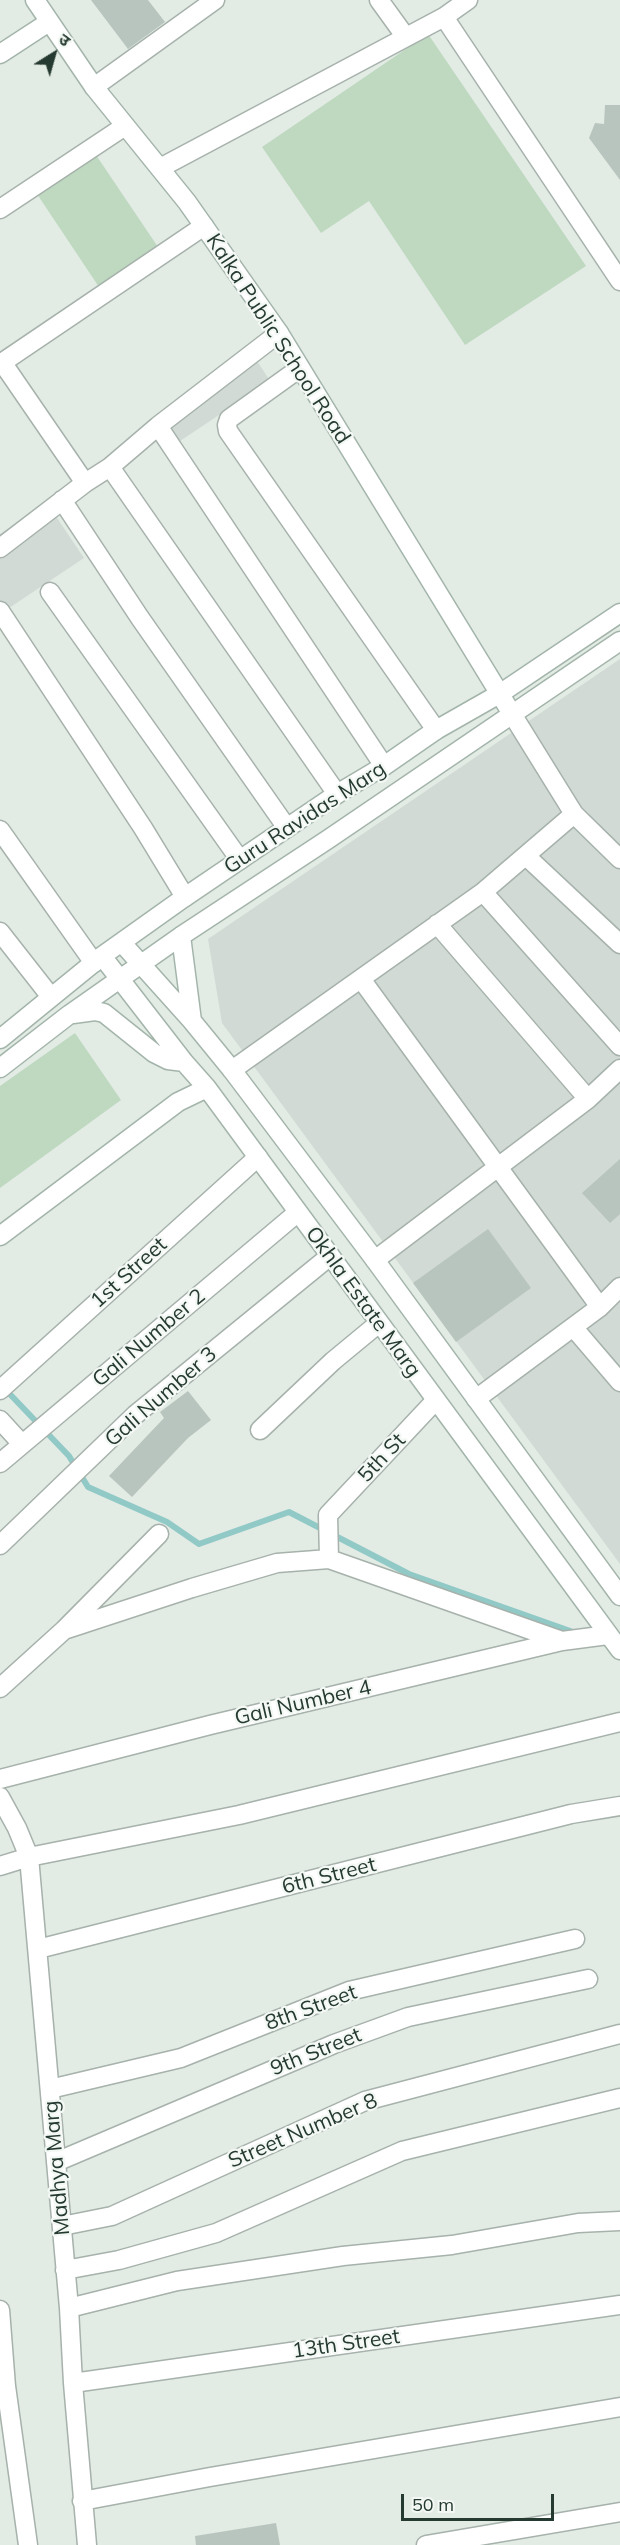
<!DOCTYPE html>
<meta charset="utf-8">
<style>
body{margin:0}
#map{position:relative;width:620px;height:2545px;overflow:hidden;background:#e3ebe5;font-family:Mulish,"Noto Sans Devanagari",sans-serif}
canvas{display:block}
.north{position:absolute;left:24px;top:24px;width:60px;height:60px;-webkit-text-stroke:4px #f3f8f4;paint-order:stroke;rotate:37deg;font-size:16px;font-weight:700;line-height:24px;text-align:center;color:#253a30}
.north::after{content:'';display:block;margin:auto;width:21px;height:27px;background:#253a30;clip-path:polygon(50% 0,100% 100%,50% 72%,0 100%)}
.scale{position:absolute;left:401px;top:2494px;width:153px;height:27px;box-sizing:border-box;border:3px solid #253a30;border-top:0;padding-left:8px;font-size:18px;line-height:21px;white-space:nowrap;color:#253a30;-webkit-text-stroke:4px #f3f8f4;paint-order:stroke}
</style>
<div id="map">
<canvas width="620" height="2545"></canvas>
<div class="north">उ</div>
<div class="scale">50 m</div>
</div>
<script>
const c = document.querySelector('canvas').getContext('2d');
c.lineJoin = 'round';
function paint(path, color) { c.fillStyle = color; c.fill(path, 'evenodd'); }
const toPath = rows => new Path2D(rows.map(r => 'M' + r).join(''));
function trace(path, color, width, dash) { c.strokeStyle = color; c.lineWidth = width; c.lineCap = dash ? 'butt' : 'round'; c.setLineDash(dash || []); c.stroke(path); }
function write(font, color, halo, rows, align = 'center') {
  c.font = font + ' Mulish,sans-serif'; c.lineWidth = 4.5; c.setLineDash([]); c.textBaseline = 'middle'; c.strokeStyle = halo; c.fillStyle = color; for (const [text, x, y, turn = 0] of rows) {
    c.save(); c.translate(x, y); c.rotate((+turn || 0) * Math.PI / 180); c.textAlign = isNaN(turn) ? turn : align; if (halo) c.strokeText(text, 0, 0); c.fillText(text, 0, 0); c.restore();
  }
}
paint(toPath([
 [252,353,270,381,177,443,159,416],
 [47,503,84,558,0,614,0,534],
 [620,659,620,1564,222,1023,208,939]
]), '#d1dad4');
paint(toPath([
 [428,34,586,266,465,345,369,201,321,233,262,147],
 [96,155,158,247,99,287,37,194],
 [75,1033,121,1100,0,1188,0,1086]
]), '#bed9c0');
trace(toPath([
 [5,1389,69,1456,88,1487,167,1522,199,1544,289,1512,409,1574,576,1633]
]), '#91c9c6', 6);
paint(toPath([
 [91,0,148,0,165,22,128,49],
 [605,105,620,105,620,180,589,138,595,123,604,124],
 [620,1159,620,1214,610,1223,582,1193],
 [488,1229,531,1288,456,1342,413,1283],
 [188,1391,211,1420,188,1438,132,1497,109,1476,164,1418,160,1412],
 [276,2523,280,2545,196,2545,195,2536]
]), '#b8c5be');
const street = toPath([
 [379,0,405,36],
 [444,17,620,281],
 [94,87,215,0],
 [160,168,444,17,468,0],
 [0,209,125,126],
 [2,362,85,483],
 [0,364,204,226],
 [300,368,229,419,227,425,228,431,436,730],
 [158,426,384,766],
 [110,467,337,794],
 [62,500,140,618,287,828],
 [0,548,85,483,110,467,158,426,279,333],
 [50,592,240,860],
 [0,611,143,828,185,897],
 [512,714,574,814,620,859],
 [0,830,94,963],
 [526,856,620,944],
 [483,892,620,1046],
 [437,924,588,1099],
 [0,932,51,997],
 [361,979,600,1307],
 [232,1070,483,892,574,814],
 [375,1260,588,1099,620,1069],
 [573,1327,620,1382],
 [0,1390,258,1157],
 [476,1399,600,1307,620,1287],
 [0,1420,22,1444],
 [260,1430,333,1361,379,1323],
 [0,1463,297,1213],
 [0,1545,135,1415,330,1256],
 [329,1559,328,1515,435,1401],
 [64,1630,192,1588,277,1563,329,1559,562,1641],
 [0,1688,64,1630,159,1534],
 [0,1779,210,1725,562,1641,608,1635],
 [0,1797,17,1828,29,1857,69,2308,73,2383,87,2545],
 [0,1866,29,1857,239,1815,620,1722],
 [38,1949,571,1814,620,1806],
 [50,2089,181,2058,349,1991,575,1939],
 [56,2162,334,2044,408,2017,588,1979],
 [62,2226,112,2216,365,2101,620,2034],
 [65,2270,119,2260,216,2233,402,2151,620,2098],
 [69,2308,177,2281,343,2256,452,2245,578,2223,620,2221],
 [0,2310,6,2386,28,2545],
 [73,2383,620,2305],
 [82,2501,210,2477,620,2407],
 [426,2545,620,2512]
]);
const secondary = toPath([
 [35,0,94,87,187,202,279,333,512,714],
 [0,54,49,22],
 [181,936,192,1021],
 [122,943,192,1021,232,1070,375,1260,620,1596],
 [102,956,184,1062,207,1088,620,1650],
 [73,1014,95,1011,104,1013,154,1053,168,1060,184,1062],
 [0,1039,102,956,185,897,337,794,384,766,436,730,501,693,620,613],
 [0,1068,70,1014,181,936,327,840,620,641],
 [0,1236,178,1102,207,1088]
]);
trace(street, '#a6b2ab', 21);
trace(secondary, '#a3b5ab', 21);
trace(street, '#fff', 18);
trace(secondary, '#fff', 18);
write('21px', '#253a30', '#f3f8f4', [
 ["Kalka Public School Road",278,339,57],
 ["Guru Ravidas Marg",305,818,-33],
 ["1st Street",129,1273,-42],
 ["Okhla Estate Marg",363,1302,54],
 ["Gali Number 2",149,1338,-40],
 ["Gali Number 3",161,1397,-41],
 ["5th St",382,1458,-47],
 ["Gali Number 4",303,1703,-13],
 ["6th Street",329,1876,-14],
 ["8th Street",311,2008,-20],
 ["9th Street",316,2052,-22],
 ["Street Number 8",303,2131,-23],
 ["Madhya Marg",57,2168,-95],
 ["13th Street",346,2344,-8]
]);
</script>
